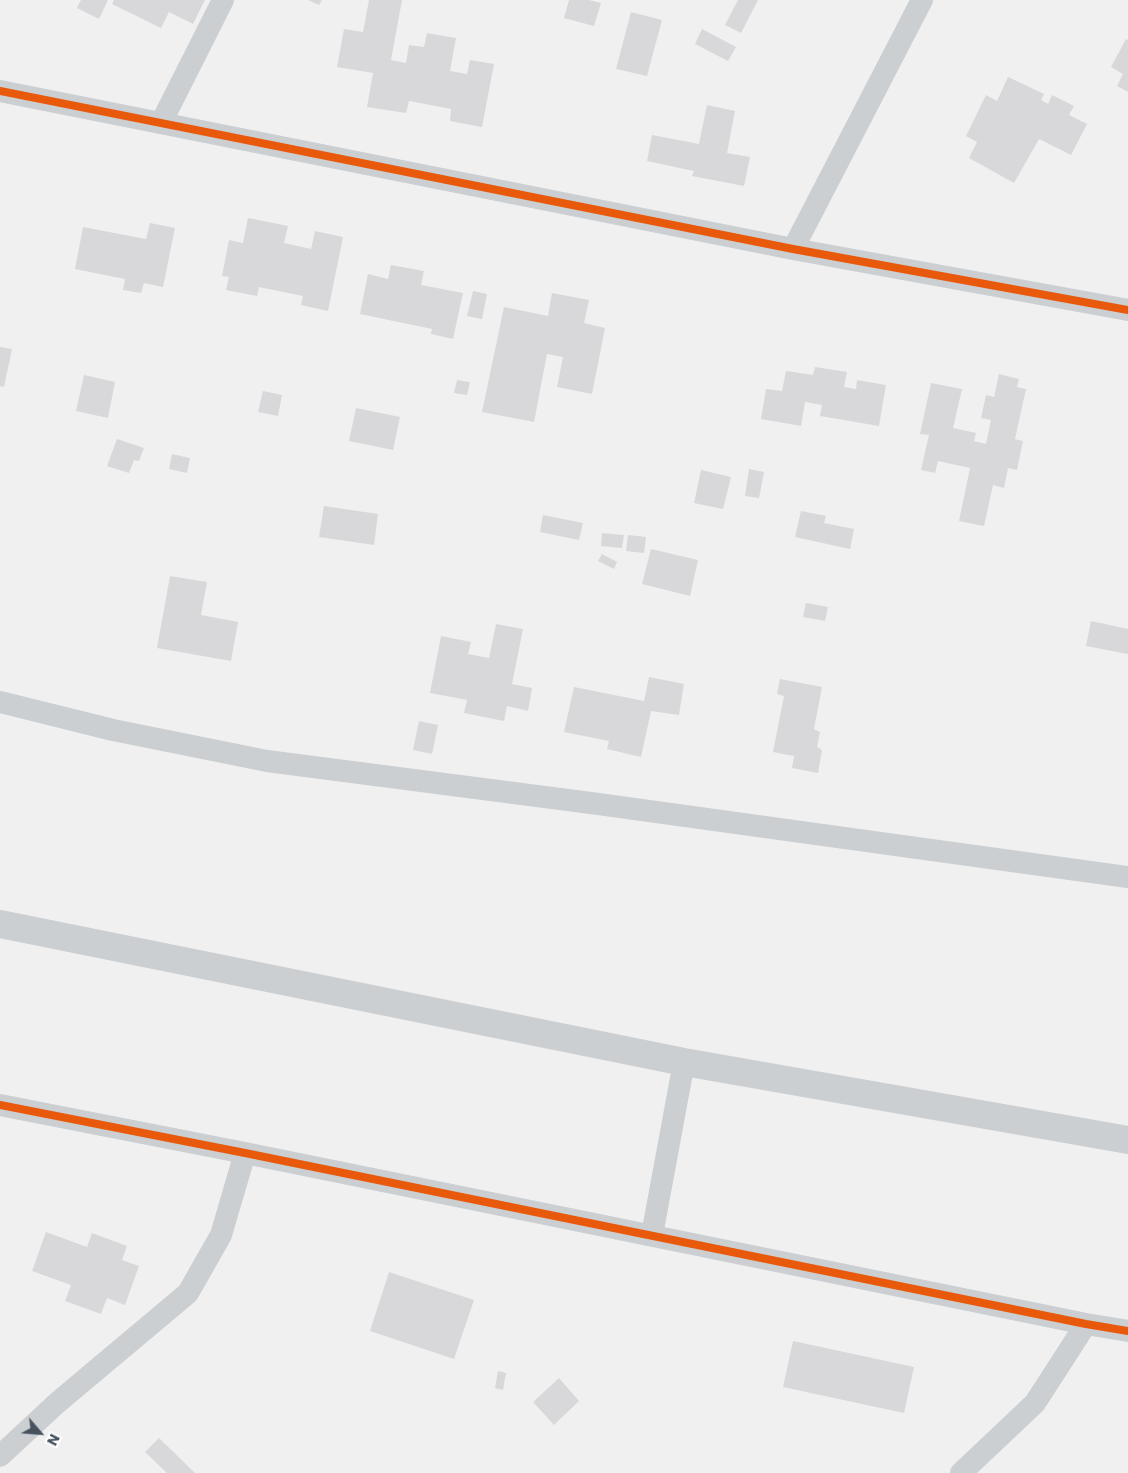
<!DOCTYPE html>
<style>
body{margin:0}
#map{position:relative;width:1128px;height:1473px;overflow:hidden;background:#f1f0f0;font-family:Poppins,sans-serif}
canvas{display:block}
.north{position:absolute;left:15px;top:1408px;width:50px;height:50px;-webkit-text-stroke:4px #fff;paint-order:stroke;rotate:117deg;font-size:14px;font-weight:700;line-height:20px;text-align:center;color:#46535e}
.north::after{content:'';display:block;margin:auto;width:18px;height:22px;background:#46535e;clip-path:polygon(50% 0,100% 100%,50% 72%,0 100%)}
</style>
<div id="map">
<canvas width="1128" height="1473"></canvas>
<div class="north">N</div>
</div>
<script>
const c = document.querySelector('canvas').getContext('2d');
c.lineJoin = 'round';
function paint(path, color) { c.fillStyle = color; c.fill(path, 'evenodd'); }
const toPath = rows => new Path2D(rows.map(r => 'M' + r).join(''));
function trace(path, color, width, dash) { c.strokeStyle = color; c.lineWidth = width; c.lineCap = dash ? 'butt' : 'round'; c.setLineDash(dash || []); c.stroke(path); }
paint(toPath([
 [81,0,108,0,99,19,77,8],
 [114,0,205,0,193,24,169,12,161,28,112,4],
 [308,0,322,0,319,5],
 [369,0,402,0,391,60,406,63,409,45,424,47,427,33,456,38,450,71,467,74,470,60,494,64,482,127,450,121,451,109,409,101,406,113,367,107,373,73,337,67,344,29,363,32],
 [569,0,589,0,601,3,594,26,564,18],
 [738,0,758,0,741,33,725,25],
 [631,12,662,20,647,76,616,69],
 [702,29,736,47,728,61,695,44],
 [1126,39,1128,40,1128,92,1117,86,1123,74,1111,67],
 [1008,77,1044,94,1041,100,1048,104,1052,95,1074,106,1069,115,1087,124,1071,155,1039,139,1014,183,969,158,977,142,966,136,986,95,997,101],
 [707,105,735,111,727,153,750,157,744,186,692,176,694,171,647,161,652,135,699,144],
 [248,218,288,226,284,243,311,249,315,231,343,237,328,311,301,305,303,296,259,287,257,296,226,290,229,277,222,276,229,240,243,243],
 [150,223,175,228,163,287,144,283,141,293,123,290,125,279,75,269,83,227,146,239],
 [391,265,424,271,421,285,463,293,453,339,431,334,432,329,360,314,368,274,388,279],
 [473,291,487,294,482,319,467,316],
 [552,293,589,300,584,323,605,328,592,394,557,387,563,357,547,354,534,422,482,412,504,307,548,316],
 [0,347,12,349,4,387,0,386],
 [815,367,847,372,844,387,856,389,857,380,886,385,879,426,820,416,822,405,805,402,801,426,761,419,766,389,782,391,786,371,813,375],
 [999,374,1019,379,1017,387,1026,389,1015,439,1023,441,1017,470,1008,468,1004,488,993,485,984,526,959,521,970,468,938,461,935,473,921,470,929,435,920,434,931,383,962,389,953,428,976,433,974,441,986,444,991,420,981,418,986,395,994,397],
 [84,375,115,382,108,418,76,411],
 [457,380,470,382,467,395,454,393],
 [263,391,282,395,278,416,258,412],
 [356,408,400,417,393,450,349,441],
 [117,439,144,448,139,461,134,460,129,473,107,466],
 [172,454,190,458,187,473,169,469],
 [749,469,764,472,759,498,745,496],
 [701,470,731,477,723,509,694,503],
 [324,506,378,514,374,545,319,537],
 [801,511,826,516,824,523,854,529,850,549,795,537],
 [543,515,583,523,579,540,540,532],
 [602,533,624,535,622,548,601,546],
 [628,535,646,537,644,553,626,551],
 [651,549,698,560,690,596,642,584],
 [602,554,617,562,614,569,598,561],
 [170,576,207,582,201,615,238,622,231,661,157,648],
 [806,603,828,607,825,621,803,617],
 [1091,621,1128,629,1128,654,1086,646],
 [496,624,523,629,512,684,532,688,528,711,507,706,504,721,464,713,467,700,430,693,441,636,471,642,468,654,489,658],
 [649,677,684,684,679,715,651,711,641,757,607,749,609,741,564,732,574,687,644,701],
 [780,679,822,687,814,729,820,732,817,747,822,750,818,773,792,768,794,756,773,752,784,696,777,694],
 [419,721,438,725,432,754,413,750],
 [46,1232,87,1247,92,1233,127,1246,122,1260,139,1266,125,1305,107,1298,101,1314,65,1301,71,1285,32,1271],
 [389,1272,474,1300,454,1359,370,1331],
 [793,1341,914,1367,904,1413,783,1387],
 [498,1371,506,1373,503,1390,495,1388],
 [559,1378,579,1401,554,1425,533,1402],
 [159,1438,195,1473,167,1473,145,1452]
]), '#d8d8da');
trace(toPath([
 [0,91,793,249,1128,310],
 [161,123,223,0],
 [793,249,922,0],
 [0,702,113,730,267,761,591,803,1128,877],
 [0,1105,245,1153,1086,1324,1128,1331],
 [652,1235,684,1062],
 [0,1456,57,1403,188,1293,221,1235,245,1153],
 [961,1473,1035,1403,1086,1324]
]), '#cbcfd1', 22);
trace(toPath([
 [0,924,684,1062,1128,1140]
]), '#cccfd2', 28);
trace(toPath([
 [0,91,793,249,1128,310],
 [0,1105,245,1153,1086,1324,1128,1331]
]), '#e8590c', 8);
</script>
